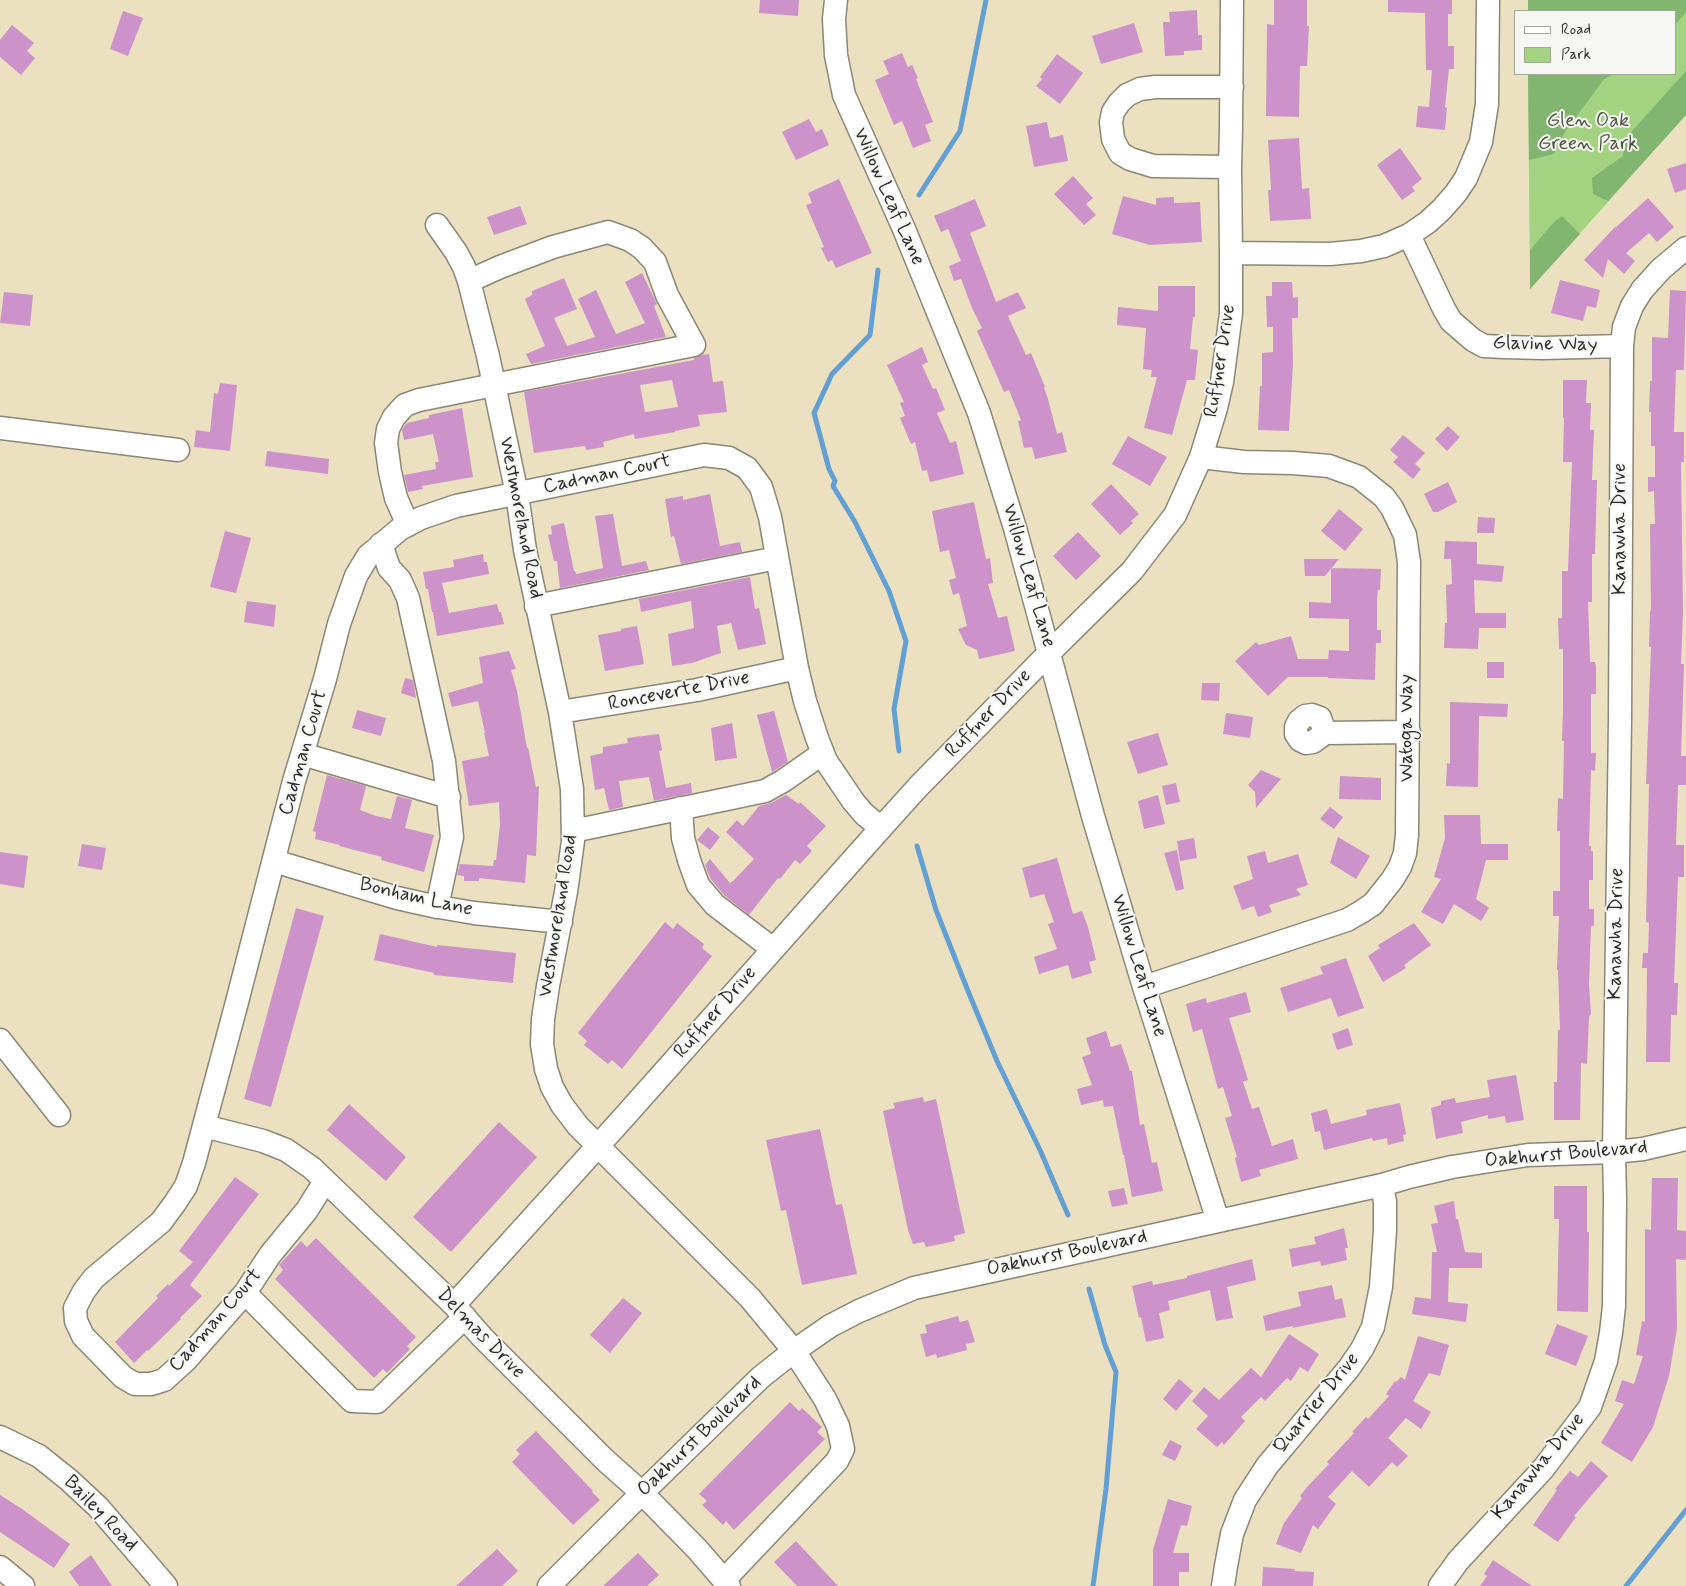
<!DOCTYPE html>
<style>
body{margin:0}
#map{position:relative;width:1686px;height:1586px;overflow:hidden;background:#ebe1c0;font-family:Mynerve,sans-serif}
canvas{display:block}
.legend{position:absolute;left:1514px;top:10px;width:162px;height:65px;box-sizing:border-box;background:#f6f6f2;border:1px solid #a5a5a2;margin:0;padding:6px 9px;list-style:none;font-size:15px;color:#2b2b2b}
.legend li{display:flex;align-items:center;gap:10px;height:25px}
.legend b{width:25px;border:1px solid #a5a5a2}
</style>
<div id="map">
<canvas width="1686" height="1586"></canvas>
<ul class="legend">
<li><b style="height:6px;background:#fff"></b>Road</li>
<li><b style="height:14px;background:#a3d381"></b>Park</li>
</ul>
</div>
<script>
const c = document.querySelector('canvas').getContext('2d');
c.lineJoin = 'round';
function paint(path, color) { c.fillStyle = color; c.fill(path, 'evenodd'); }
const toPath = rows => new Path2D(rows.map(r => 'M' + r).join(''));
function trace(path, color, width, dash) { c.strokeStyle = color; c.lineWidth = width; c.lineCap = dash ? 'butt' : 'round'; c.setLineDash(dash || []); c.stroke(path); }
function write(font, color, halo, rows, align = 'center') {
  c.font = font + ' Mynerve,sans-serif'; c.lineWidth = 4; c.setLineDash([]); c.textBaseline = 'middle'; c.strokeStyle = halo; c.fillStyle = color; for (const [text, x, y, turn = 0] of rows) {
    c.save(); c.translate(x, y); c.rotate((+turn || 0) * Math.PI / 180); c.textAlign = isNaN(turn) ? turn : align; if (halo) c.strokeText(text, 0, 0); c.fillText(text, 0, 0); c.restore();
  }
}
paint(toPath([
 [1528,0,1686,0,1686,115,1530,289,1528,74,1675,74,1675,11,1528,11]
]), '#a3d381');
paint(toPath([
 [1528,0,1686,0,1686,12,1675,25,1675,11,1528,11],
 [1686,71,1686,115,1608,201,1593,194,1592,178,1623,156,1625,139],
 [1528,74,1615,74,1604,79,1565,132,1554,154,1529,160],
 [1562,216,1580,234,1530,289,1530,250,1554,222]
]), '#82b56f');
trace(toPath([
 [919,195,960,131,986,0],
 [878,270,870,335,832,374,814,413,829,469,835,481,833,486,855,522,889,591,906,641,894,709,899,751],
 [917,846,936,910,968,991,997,1061,1040,1150,1068,1215],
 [1089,1289,1105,1345,1116,1372,1106,1489,1093,1586],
 [1626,1586,1686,1510]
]), '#649fd4', 5);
paint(toPath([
 [760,0,799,0,798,16,759,13],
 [1274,0,1307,0,1307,26,1309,26,1307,66,1300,66,1299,117,1266,116,1267,24,1274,25],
 [1388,0,1452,0,1452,14,1448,14,1448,46,1454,46,1454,69,1449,69,1445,107,1447,108,1445,130,1416,127,1418,106,1429,107,1432,70,1426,70,1425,13,1388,12],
 [1197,10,1198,35,1202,35,1202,50,1184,51,1184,55,1165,56,1163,22,1170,22,1169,12],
 [123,11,143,18,128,56,110,49],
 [1134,23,1143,52,1101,64,1092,36],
 [12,25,34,43,27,51,35,58,21,75,0,57,0,40],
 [902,53,908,67,912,65,918,78,916,79,933,122,925,125,931,141,913,148,902,121,894,125,875,80,889,74,883,61],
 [1057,54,1083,73,1060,104,1036,86,1042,79,1040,77],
 [809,119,816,132,822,129,829,145,796,160,782,132],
 [1047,122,1050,138,1063,135,1068,161,1034,167,1026,126],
 [1299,138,1302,189,1309,188,1311,219,1270,221,1268,190,1271,190,1268,140],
 [1400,148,1422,179,1412,187,1415,191,1402,200,1377,165],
 [1686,163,1686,189,1675,193,1667,169],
 [1073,176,1093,198,1086,204,1096,215,1084,225,1054,194],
 [839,179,872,253,836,268,832,260,828,262,821,248,824,247,806,205,812,203,808,193],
 [1123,196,1156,205,1156,198,1174,197,1174,203,1200,202,1202,242,1150,245,1112,234],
 [1648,198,1674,227,1657,242,1649,233,1626,253,1635,261,1624,274,1608,259,1603,278,1584,260,1616,226,1615,228],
 [975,199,986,226,970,233,996,302,1018,292,1026,308,1008,316,1026,355,1031,353,1045,387,1044,388,1048,399,1057,434,1062,432,1067,452,1035,459,1032,447,1024,448,1018,421,1021,420,1009,390,1004,392,977,331,982,328,972,308,961,279,954,281,949,266,961,261,948,229,941,232,934,216],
 [520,206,527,224,494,235,487,217],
 [642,273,657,304,654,306,666,337,531,364,526,354,545,346,525,299,532,295,532,291,564,278,577,309,554,318,567,346,595,337,578,299,596,290,616,334,645,323,625,282],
 [1560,280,1600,290,1596,308,1587,306,1583,321,1551,313],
 [1272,282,1292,282,1293,298,1298,297,1298,318,1292,318,1293,364,1289,431,1258,430,1260,386,1262,386,1262,353,1273,352,1273,327,1267,327,1266,296,1272,296],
 [1158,286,1195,286,1195,317,1193,317,1190,349,1198,350,1195,380,1187,380,1172,435,1144,428,1157,377,1151,377,1152,370,1143,369,1146,328,1117,325,1118,307,1158,311],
 [1670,290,1686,291,1684,370,1676,370,1674,432,1684,432,1684,462,1681,462,1683,612,1681,664,1684,664,1681,756,1686,756,1686,785,1678,785,1676,845,1684,845,1684,877,1678,877,1674,983,1678,983,1677,1015,1671,1015,1670,1062,1646,1062,1647,968,1642,968,1643,953,1648,953,1649,923,1646,922,1649,784,1646,784,1651,647,1649,647,1650,611,1651,611,1650,524,1655,524,1654,491,1648,492,1648,477,1655,477,1655,446,1651,446,1651,412,1649,412,1650,381,1652,381,1652,337,1668,338],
 [4,292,33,295,30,326,0,323],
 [922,347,928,362,922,365,933,389,936,388,945,410,937,413,950,443,956,441,964,474,930,482,927,470,922,471,915,442,911,444,900,418,905,416,900,403,904,402,887,365],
 [709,354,713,382,723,381,727,412,698,415,700,426,675,431,675,432,635,439,634,434,603,442,604,447,586,450,585,446,534,453,524,392,694,360,694,358,702,355],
 [672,380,678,407,645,412,640,385],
 [1563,380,1587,380,1586,403,1591,403,1590,430,1594,430,1592,480,1597,480,1595,554,1592,554,1592,602,1588,602,1590,662,1595,662,1596,667,1596,694,1591,694,1591,753,1596,753,1595,771,1591,770,1589,846,1591,846,1591,851,1593,851,1593,880,1589,880,1589,909,1594,909,1594,926,1591,926,1589,984,1591,1014,1589,1017,1587,1064,1581,1063,1580,1120,1554,1120,1554,1082,1557,1082,1558,1030,1560,1030,1558,970,1557,970,1559,916,1553,916,1553,891,1560,891,1560,831,1557,831,1558,798,1563,799,1564,741,1562,741,1563,708,1563,649,1559,649,1558,618,1562,618,1562,571,1568,571,1572,462,1563,462,1564,418,1563,418],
 [220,383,237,385,230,451,194,447,196,430,210,432,214,393,218,394],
 [462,408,473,477,422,486,423,489,408,492,404,475,436,469,435,462,439,462,433,434,404,440,402,430,405,425,407,423,429,418,429,415],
 [1448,426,1460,437,1447,451,1435,439],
 [1403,435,1425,453,1415,464,1421,469,1413,479,1393,462,1398,457,1390,450],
 [1128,436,1167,457,1150,486,1112,464],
 [267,451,329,459,328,474,265,466],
 [1448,482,1457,502,1438,512,1433,512,1424,494],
 [1111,484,1139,514,1131,521,1133,523,1120,535,1091,504],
 [710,494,720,546,740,542,742,552,681,564,674,536,671,537,665,499,683,496,683,500],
 [974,502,986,559,990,558,993,583,988,584,998,618,1007,616,1015,651,979,659,977,650,966,645,958,629,967,626,959,593,953,595,949,580,956,578,949,550,940,552,932,511],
 [1339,509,1363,529,1345,551,1321,531],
 [613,514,622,566,646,561,649,570,560,588,557,561,554,561,548,535,552,534,551,526,564,523,574,571,575,571,576,574,603,568,595,516],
 [1478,517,1495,518,1494,533,1477,533],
 [225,531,251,538,236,593,210,587],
 [1078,532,1101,556,1076,580,1053,556],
 [1445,541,1477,542,1477,564,1504,566,1502,582,1474,580,1475,613,1506,613,1506,628,1479,628,1478,649,1444,648,1445,623,1447,623,1446,585,1452,584,1451,559,1444,559],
 [483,554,484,562,487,562,489,574,442,583,449,613,497,604,499,612,501,612,504,624,437,636,433,612,432,612,428,589,426,589,423,572,454,567,453,560],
 [1304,559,1339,559,1325,576,1305,576],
 [1331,568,1381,569,1380,590,1378,590,1377,598,1377,630,1381,630,1381,643,1376,643,1375,680,1328,678,1328,677,1288,677,1268,696,1235,661,1256,642,1259,645,1291,636,1298,659,1328,659,1329,650,1349,651,1349,619,1309,618,1309,602,1331,603],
 [750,577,755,609,759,608,766,644,738,650,731,623,717,626,721,653,692,663,672,666,668,634,694,628,691,601,641,612,639,599],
 [247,601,276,605,274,627,244,622],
 [637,626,644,664,605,671,598,635,621,631,621,629],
 [509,651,516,669,511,670,517,691,527,748,528,747,536,787,539,786,536,856,527,855,525,883,479,878,479,881,464,881,464,876,457,875,460,864,493,866,494,860,496,860,500,825,499,802,469,806,462,761,489,756,484,733,485,733,478,701,452,707,448,693,483,683,479,657],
 [1487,662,1504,662,1504,678,1487,678],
 [405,678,413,680,416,698,401,693],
 [1202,683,1220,683,1219,701,1201,700],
 [1450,702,1508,704,1507,717,1479,716,1478,787,1446,786,1447,763,1450,764],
 [357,710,386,718,381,736,352,728],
 [774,711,788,762,772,772,757,715],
 [1226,713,1253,717,1250,738,1223,734],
 [732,723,737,758,715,761,711,728],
 [1158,733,1168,765,1138,774,1127,742],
 [659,734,662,750,659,751,666,788,691,783,692,793,654,801,649,777,619,781,623,807,609,810,604,788,595,790,590,756,603,753,603,747,628,743,627,738],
 [1261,770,1281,779,1256,808,1255,792,1248,785],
 [327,775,366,786,360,810,376,816,391,819,397,796,412,800,405,828,434,835,424,872,381,860,382,857,339,846,340,845,315,839,316,832,313,831],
 [1340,776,1381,778,1381,800,1339,799],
 [1176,783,1180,802,1166,805,1162,786],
 [786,795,799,804,800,802,826,826,807,846,812,851,800,864,795,860,780,879,778,878,749,915,724,895,710,878,705,865,710,859,730,883,733,881,754,859,726,832,737,820,743,826,759,806,771,803],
 [1158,795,1165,824,1144,829,1138,801],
 [1330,807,1343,817,1334,829,1320,819],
 [1444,815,1480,815,1481,844,1508,844,1508,860,1486,860,1476,899,1489,908,1481,921,1454,904,1443,924,1421,912,1441,879,1434,877,1445,838],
 [708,827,720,837,710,850,697,840],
 [1338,837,1370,856,1356,879,1330,863],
 [1194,838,1197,858,1180,861,1177,841],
 [82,844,106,848,102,870,78,866],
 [1177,850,1184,889,1176,891,1164,853],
 [1265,851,1268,863,1298,854,1308,885,1296,889,1301,895,1269,905,1272,912,1258,917,1254,906,1242,910,1233,886,1253,879,1247,856],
 [0,852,28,856,24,888,0,884],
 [1057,858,1073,914,1082,911,1088,927,1096,960,1089,962,1092,973,1072,979,1068,965,1039,974,1034,957,1057,949,1048,924,1054,922,1044,894,1030,898,1022,868],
 [296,908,324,916,271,1107,244,1099],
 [665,922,673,929,677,923,704,944,702,948,712,956,622,1069,612,1060,608,1064,584,1045,587,1041,578,1033],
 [1414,923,1431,945,1404,965,1406,968,1383,982,1368,956,1380,948,1378,945],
 [380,934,437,947,437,945,516,953,513,983,434,975,434,973,374,960],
 [1346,958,1364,1008,1338,1017,1331,998,1288,1012,1280,988,1323,974,1320,967],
 [1246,992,1251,1012,1229,1018,1248,1080,1243,1082,1252,1109,1259,1107,1272,1146,1293,1139,1298,1159,1259,1170,1261,1176,1241,1182,1235,1158,1237,1157,1225,1118,1232,1116,1223,1087,1218,1089,1202,1029,1193,1032,1186,1004,1206,998,1207,1003],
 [1348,1028,1353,1045,1337,1050,1332,1034],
 [1106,1031,1111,1047,1121,1044,1130,1071,1132,1071,1140,1125,1144,1124,1152,1163,1157,1162,1163,1191,1132,1197,1124,1155,1123,1155,1113,1106,1104,1107,1103,1100,1081,1105,1077,1089,1092,1085,1082,1057,1091,1054,1086,1038],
 [1516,1075,1524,1120,1506,1123,1505,1116,1488,1119,1488,1115,1461,1122,1463,1133,1436,1139,1431,1108,1441,1105,1441,1101,1455,1098,1456,1103,1490,1097,1487,1080],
 [923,1097,924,1102,936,1099,965,1233,954,1236,955,1241,926,1247,924,1242,913,1244,908,1230,883,1111,895,1108,893,1103],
 [1400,1103,1406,1134,1403,1135,1404,1141,1388,1145,1387,1138,1373,1141,1372,1138,1324,1150,1320,1131,1315,1132,1311,1113,1327,1109,1331,1124,1367,1115,1366,1110],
 [349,1104,406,1157,386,1181,327,1130],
 [499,1122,537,1157,451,1252,413,1217],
 [820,1129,836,1205,842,1204,857,1274,802,1285,786,1210,781,1211,766,1140],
 [235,1177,259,1194,190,1285,202,1296,180,1318,181,1319,148,1351,147,1350,134,1363,115,1342,158,1298,156,1296,168,1284,169,1286,193,1262,179,1251],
 [1652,1178,1678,1178,1677,1230,1686,1231,1686,1260,1676,1259,1677,1328,1669,1376,1653,1427,1632,1462,1601,1443,1624,1404,1615,1401,1622,1380,1634,1384,1643,1356,1636,1355,1642,1321,1645,1322,1645,1229,1651,1230],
 [1554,1186,1587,1186,1587,1232,1589,1232,1588,1312,1557,1311,1559,1219,1554,1219],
 [1124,1188,1128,1204,1112,1207,1108,1191],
 [1454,1201,1456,1219,1458,1219,1465,1252,1482,1253,1482,1268,1449,1268,1448,1302,1468,1304,1466,1322,1412,1314,1415,1297,1431,1299,1432,1252,1437,1252,1431,1224,1438,1223,1434,1206],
 [1344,1228,1348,1248,1345,1248,1347,1260,1321,1266,1320,1261,1292,1267,1289,1249,1316,1244,1314,1237],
 [316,1238,416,1337,407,1346,410,1349,387,1373,383,1369,374,1378,275,1279,283,1270,279,1265,281,1263,301,1241,307,1247],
 [1252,1259,1256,1280,1227,1287,1233,1318,1216,1321,1210,1290,1168,1301,1170,1310,1159,1313,1164,1338,1146,1342,1141,1317,1139,1318,1132,1286,1152,1281,1153,1285,1187,1278,1187,1276],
 [1332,1285,1335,1300,1342,1298,1346,1317,1292,1328,1294,1326,1266,1331,1263,1316,1301,1306,1298,1292],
 [623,1298,642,1313,610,1353,590,1335],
 [958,1316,960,1322,968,1320,975,1342,966,1344,967,1350,937,1358,936,1354,926,1357,920,1334,927,1333,925,1325],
 [1557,1324,1588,1336,1576,1366,1545,1354],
 [1289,1334,1319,1354,1308,1372,1300,1367,1291,1381,1287,1378,1265,1401,1261,1397,1241,1417,1245,1421,1224,1445,1222,1442,1217,1447,1196,1429,1208,1416,1192,1401,1204,1387,1219,1400,1251,1368,1261,1377],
 [1418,1336,1449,1345,1440,1376,1429,1373,1413,1401,1431,1412,1421,1429,1406,1418,1388,1438,1408,1456,1397,1467,1392,1462,1369,1487,1352,1471,1328,1497,1336,1504,1318,1529,1313,1525,1301,1553,1276,1544,1284,1523,1302,1498,1300,1496,1307,1487,1329,1464,1327,1462,1354,1433,1352,1432,1366,1417,1368,1419,1389,1396,1386,1394,1395,1381,1396,1382,1401,1377,1405,1380],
 [1179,1379,1193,1391,1176,1411,1163,1399],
 [790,1402,799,1411,802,1408,822,1427,817,1432,825,1439,734,1530,726,1521,723,1525,702,1505,707,1501,699,1494],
 [536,1431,593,1491,592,1492,600,1500,573,1525,512,1462,520,1454,516,1450],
 [1170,1440,1182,1446,1175,1461,1162,1455],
 [1591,1461,1608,1476,1574,1516,1576,1517,1558,1542,1533,1525,1557,1490,1555,1489,1570,1471,1578,1477],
 [0,1495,22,1509,70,1544,54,1568,0,1532],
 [1168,1499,1192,1506,1187,1526,1181,1525,1173,1553,1189,1553,1189,1572,1179,1572,1179,1586,1153,1586,1153,1550],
 [796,1541,838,1586,797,1586,774,1562],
 [497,1549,518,1571,502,1586,456,1586],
 [638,1553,659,1575,647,1586,603,1586],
 [91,1555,112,1586,79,1586,69,1572],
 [1493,1560,1532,1586,1480,1586,1487,1576,1484,1574],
 [1263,1567,1295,1569,1294,1571,1314,1572,1313,1586,1262,1586]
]), '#cc92c9');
const minor = toPath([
 [836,0,834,19,836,55,844,95,904,229,979,413,1015,528,1093,816,1144,987,1218,1221],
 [1230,167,1153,166,1130,159,1120,153,1113,139,1111,122,1113,112,1119,103,1127,95,1140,89,1155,87,1232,87],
 [437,225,456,252,464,267,469,281,488,356,517,494,525,550,560,712,572,789,573,841,566,892,548,986,543,1019,542,1044,546,1069,552,1087,562,1105,578,1126,750,1298,794,1351,825,1399,838,1426,843,1449,837,1461,724,1580],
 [1409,235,1444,309,1451,321,1473,340,1484,346,1504,347,1543,348,1622,346],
 [1231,253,1330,254,1361,251,1384,246,1409,235,1428,222,1442,209,1456,193,1466,178,1481,142,1487,104,1488,0],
 [0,428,178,450],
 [408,525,396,498,390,472,386,443,388,429,394,417,405,405,419,400,694,345,667,295,655,262,642,248,630,240,608,232,553,247,500,267,469,281],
 [381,544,389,568,400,580,408,598,444,761,452,837,437,907],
 [536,606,777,558],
 [560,712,697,690,797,668],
 [1325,733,1313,742,1306,743,1300,740,1296,734,1296,727,1299,721,1305,716,1312,715,1320,718,1325,733,1409,732],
 [302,754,449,797],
 [681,808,683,838,689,860,698,885,715,905,773,949],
 [573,831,765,791,783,781,823,753],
 [274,861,397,898,433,906,474,913,561,922],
 [1144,987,1347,920,1361,912,1373,904,1392,880,1400,867,1405,853,1407,835,1409,562,1405,535,1392,508,1384,497,1359,477,1329,466,1293,463,1244,462,1201,457],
 [0,1040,59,1115],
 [204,1126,263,1141,286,1150,312,1168,454,1305,482,1337,605,1460,642,1493,697,1549,729,1586],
 [325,1181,307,1210,270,1255,245,1293,186,1360,164,1380,151,1384,135,1384,123,1377,83,1336,76,1321,75,1308,84,1291,94,1278,161,1222,175,1203,186,1186,194,1163,237,1002,294,781,325,679,339,624,356,576,368,556,400,529,421,518,456,506,704,455,729,458,747,468,761,487,770,517,797,668,805,701,817,738,826,761,853,801,864,814,881,828],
 [245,1293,352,1401,377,1402,465,1317],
 [454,1305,625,1116,881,828,918,787,1050,652,1132,571,1175,515,1201,457,1216,408,1222,382,1231,313,1231,253,1230,167,1231,128,1232,0],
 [0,1437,39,1456,69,1480,98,1507,166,1586],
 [0,1567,23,1586],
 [549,1586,642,1493,761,1377,794,1351,830,1326,859,1311,914,1288,1382,1185,1409,1177,1452,1167,1528,1155,1614,1152,1643,1149,1686,1139],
 [1223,1586,1226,1566,1232,1534,1245,1500,1267,1466,1349,1368,1362,1349,1373,1327,1381,1287,1385,1230,1385,1202,1382,1185],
 [1440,1586,1458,1561,1543,1469,1590,1407,1606,1361,1611,1333,1614,1306,1615,1198,1614,1152,1620,720,1622,346,1624,327,1632,306,1642,290,1661,269,1686,248]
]);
trace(minor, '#8b8676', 25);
trace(minor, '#fff', 22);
write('20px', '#495540', '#f6f6f2', [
 ["Glen Oak",1588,122],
 ["Green Park",1588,145]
]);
write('20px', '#2b2b2b', '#f6f6f2', [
 ["Willow Leaf Lane",888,197,66],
 ["Glavine Way",1545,345,1],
 ["Ruffner Drive",1221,361,-81],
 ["Cadman Court",607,475,-12],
 ["Westmoreland Road",520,518,79],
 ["Kanawha Drive",1621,529,-90],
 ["Willow Leaf Lane",1028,576,74],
 ["Ronceverte Drive",679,692,-11],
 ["Ruffner Drive",989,714,-46],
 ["Watoga Way",1408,728,-90],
 ["Cadman Court",304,753,-74],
 ["Bonham Lane",416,898,13],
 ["Westmoreland Road",559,916,-81],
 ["Kanawha Drive",1617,934,-89],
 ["Willow Leaf Lane",1138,966,73],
 ["Ruffner Drive",716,1013,-49],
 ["Oakhurst Boulevard",1566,1155,-5],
 ["Oakhurst Boulevard",1067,1254,-12],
 ["Cadman Court",216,1321,-49],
 ["Delmas Drive",480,1334,46],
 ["Quarrier Drive",1317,1404,-51],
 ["Oakhurst Boulevard",700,1437,-44],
 ["Kanawha Drive",1539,1467,-50],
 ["Bailey Road",100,1514,46]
]);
</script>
